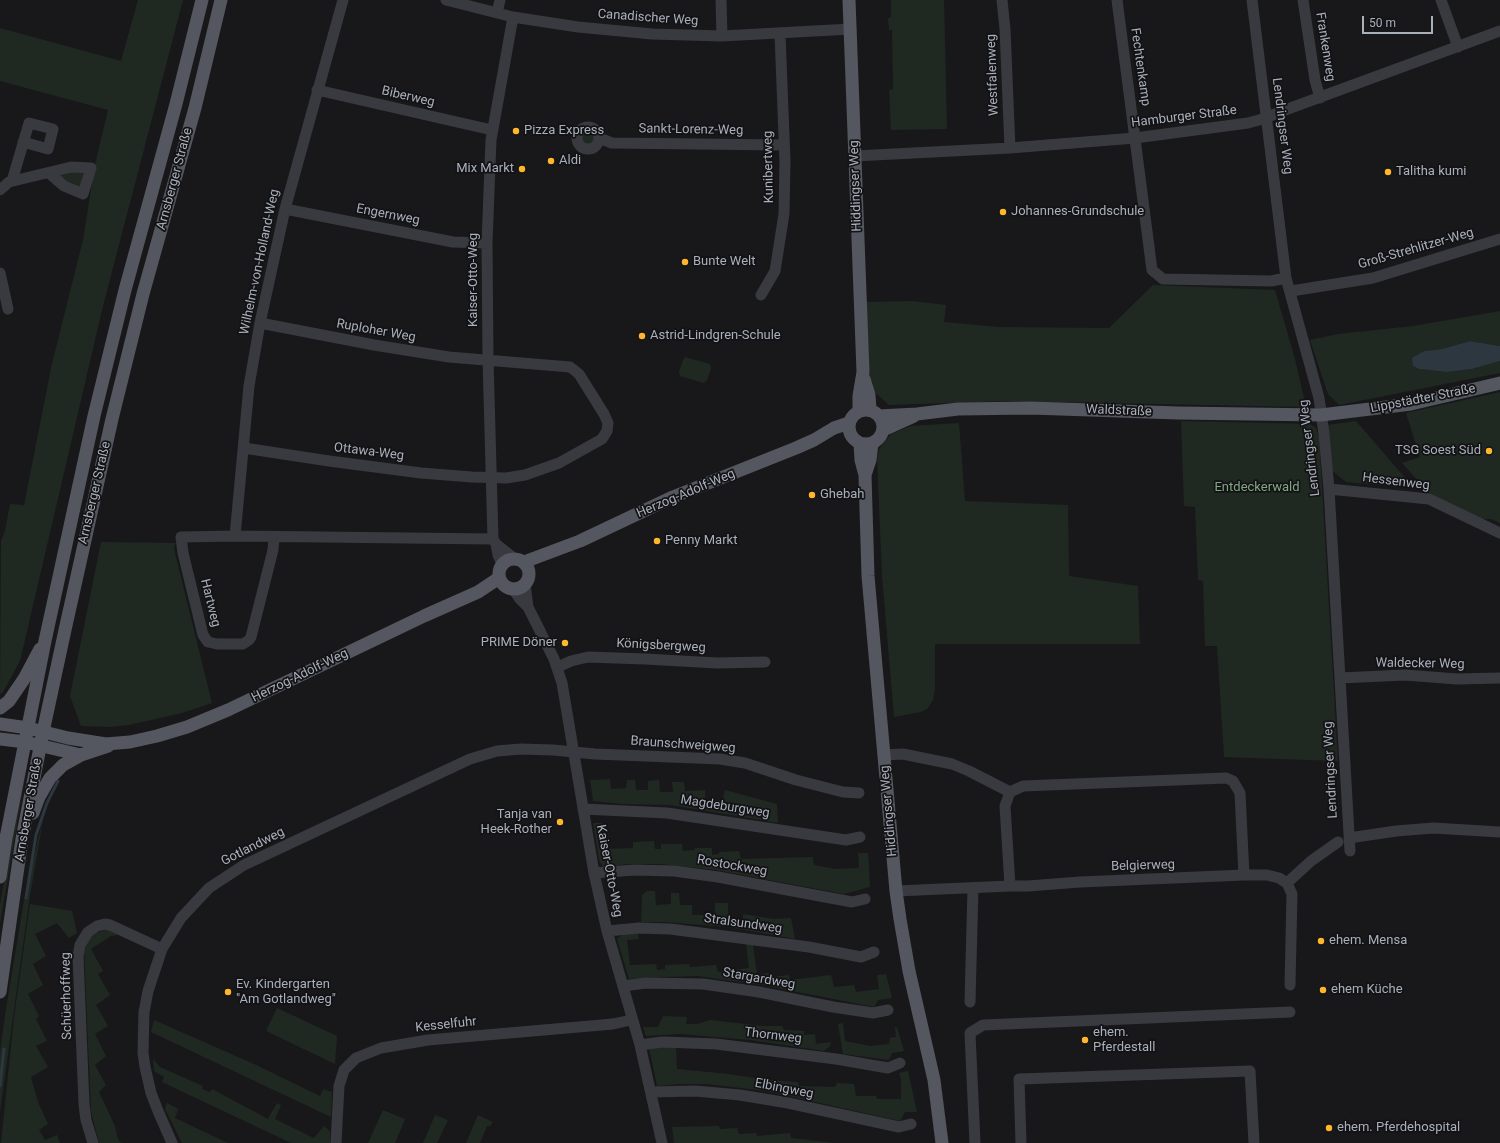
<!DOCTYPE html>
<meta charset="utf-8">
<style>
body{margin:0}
#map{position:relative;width:1500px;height:1143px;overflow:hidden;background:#18181a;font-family:Roboto,sans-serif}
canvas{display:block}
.scale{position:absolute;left:1362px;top:16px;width:71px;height:18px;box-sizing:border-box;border:2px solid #a9afbb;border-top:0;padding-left:5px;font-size:12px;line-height:14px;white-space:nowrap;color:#a9afbb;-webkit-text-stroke:3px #131315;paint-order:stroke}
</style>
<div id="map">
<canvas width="1500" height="1143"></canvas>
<div class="scale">50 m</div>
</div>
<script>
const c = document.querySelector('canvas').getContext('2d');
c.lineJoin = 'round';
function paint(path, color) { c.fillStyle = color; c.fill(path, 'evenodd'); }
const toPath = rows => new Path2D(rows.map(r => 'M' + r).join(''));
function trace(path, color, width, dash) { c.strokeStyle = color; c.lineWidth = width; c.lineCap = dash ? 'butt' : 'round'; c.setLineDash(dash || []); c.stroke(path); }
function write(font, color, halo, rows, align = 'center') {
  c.font = font + ' Roboto,sans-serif'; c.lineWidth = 3.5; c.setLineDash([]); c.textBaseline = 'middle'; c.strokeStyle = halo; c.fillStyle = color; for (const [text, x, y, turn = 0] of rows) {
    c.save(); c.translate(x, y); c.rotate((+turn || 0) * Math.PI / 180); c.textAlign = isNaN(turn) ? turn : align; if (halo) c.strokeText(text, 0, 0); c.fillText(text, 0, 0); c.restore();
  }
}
paint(toPath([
 [138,0,183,0,103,306,20,661,3,692,0,694,1,541,5,531,10,504,24,505,51,368,83,240,95,164,108,110,0,81,0,28,121,61],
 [891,0,944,0,947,129,891,130,889,90,893,89,892,30,889,30,888,18,891,17],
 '580 138a8 8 0 1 1 16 0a8 8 0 1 1-16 0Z',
 [67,172,83,172,81,188,74,186,62,178,60,175],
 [1153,285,1275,290,1295,359,1306,407,1004,401,889,405,870,388,865,302,912,301,946,305,944,322,999,327,1109,328],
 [1500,311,1500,346,1470,341,1442,349,1424,351,1413,366,1419,369,1447,372,1472,369,1500,361,1500,373,1339,405,1328,394,1310,340,1338,334,1413,326],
 [685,357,710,364,711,368,707,380,704,383,680,376,679,372,683,360],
 [1500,392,1500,523,1491,519,1482,519,1431,495,1402,463,1420,457,1406,413],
 [1181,421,1310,424,1316,428,1319,436,1338,761,1224,757,1217,646,1205,646,1203,581,1198,580,1195,507,1184,506],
 [1356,421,1414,488,1346,482,1330,469,1327,425],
 [959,423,965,501,1068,505,1069,576,1138,586,1140,644,935,644,935,688,933,700,927,709,921,712,894,717,882,575,877,459,879,449,891,434,911,426],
 [101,542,175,543,174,549,212,703,182,713,129,725,109,727,81,726,70,696],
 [24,766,27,766,0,924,0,905],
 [610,779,611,789,626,788,627,780,635,780,636,790,648,790,648,781,659,780,660,792,673,792,672,782,684,782,685,791,705,790,705,800,723,800,725,790,777,804,778,823,671,805,622,804,593,801,590,780],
 [44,814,29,902,0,1111,0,1053,5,1015,24,900],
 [593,823,604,823,606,849,633,848,633,842,654,841,655,849,661,849,661,844,682,844,683,851,695,850,695,848,712,848,712,855,719,854,719,852,739,851,741,859,813,857,814,865,835,869,859,868,858,853,868,853,870,887,844,894,716,870,660,864,628,864,603,867,599,860],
 [647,891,655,891,656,905,671,904,671,893,679,893,680,905,692,905,692,915,715,915,715,903,728,903,728,919,743,920,743,914,774,919,791,918,795,939,728,927,665,922,641,922,642,895],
 [30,904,72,911,77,933,69,938,57,923,35,934,46,956,33,964,43,985,28,994,39,1016,36,1019,47,1041,36,1046,48,1067,31,1077,38,1102,48,1124,39,1130,45,1140,57,1135,60,1143,1,1143,14,1017],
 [107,929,118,935,111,936,91,949,103,971,98,974,110,995,96,1005,108,1026,95,1034,106,1056,95,1065,106,1085,99,1092,115,1126,118,1139,121,1143,99,1143,91,1111,84,951,89,936],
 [624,933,638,933,639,939,627,940,630,965,656,964,657,970,665,969,665,965,689,964,690,967,716,965,718,972,749,968,746,943,753,945,757,974,770,973,770,977,789,975,790,980,831,975,834,987,854,985,856,992,879,989,877,975,886,974,892,998,878,1000,874,1007,762,985,698,976,664,977,629,979,617,939],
 [277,1008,337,1036,335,1064,266,1031],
 [663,1016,687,1017,686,1024,697,1024,710,1020,763,1026,782,1026,784,1030,804,1031,804,1035,815,1034,816,1044,831,1042,830,1046,824,1051,751,1040,680,1034,646,1036,643,1027,658,1027],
 [154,1020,254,1064,320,1096,323,1089,332,1092,331,1117,151,1032],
 [843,1023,845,1041,870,1046,889,1044,890,1038,896,1037,895,1027,897,1027,904,1051,892,1053,889,1060,843,1054,838,1024],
 [676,1046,677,1069,729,1074,767,1080,798,1082,799,1086,835,1087,837,1083,854,1084,856,1096,876,1096,877,1099,901,1099,901,1080,899,1073,908,1071,917,1112,905,1112,900,1121,766,1091,707,1084,681,1084,657,1086,649,1048],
 [153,1059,160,1067,203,1086,202,1089,210,1092,212,1089,268,1119,277,1103,281,1105,275,1119,314,1138,324,1126,330,1131,330,1143,291,1143,162,1082,164,1077,154,1071],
 [167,1103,178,1109,175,1118,228,1143,182,1143,165,1109],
 [383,1110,405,1119,395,1143,368,1143],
 [435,1115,448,1120,437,1143,423,1143],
 [478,1115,493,1122,490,1126,487,1126,480,1143,466,1143],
 [719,1126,720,1129,737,1128,739,1134,756,1133,757,1136,790,1133,791,1138,835,1143,674,1143,672,1127]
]), '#1f2921');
paint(toPath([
 [1470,341,1500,346,1500,361,1472,369,1447,372,1419,369,1413,366,1412,358,1424,351,1442,349]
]), '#2d373f');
trace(toPath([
 [26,898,36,835,47,803,58,781],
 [0,1086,4,1049]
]), '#2d373f', 3);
trace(toPath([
 [446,0,513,17,578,27,652,34,722,36,851,29],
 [721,0,722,36],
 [1002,0,1005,29,1010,148],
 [1117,0,1152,270,1163,279,1271,281,1286,278],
 [1252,0,1286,278,1319,398,1324,434,1329,489,1350,851],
 [1303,0,1315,80,1320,98],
 [1441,0,1458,47],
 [497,13,500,0],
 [513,17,491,140,487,243,488,359,493,539,496,544,515,559],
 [317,90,492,130],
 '577 138a11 11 0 1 1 22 0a11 11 0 1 1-22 0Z',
 [599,138,612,143,783,145],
 [855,156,1010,148,1135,138,1248,123,1266,118,1277,113,1500,31],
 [12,181,29,123,53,129,48,149,23,142],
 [0,190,9,182,71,167,91,168,83,194,64,186,49,173],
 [285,209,453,242,487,243],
 [0,273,8,309],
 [1291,291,1373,278,1500,239],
 [761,295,775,271,784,214,785,161,780,34],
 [244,448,329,461,421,473,472,477,506,478,525,475,559,463,602,439,607,431,608,423,604,414,579,374,570,367,449,357,374,345,260,323],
 [1329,489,1429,499,1500,533],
 [235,536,249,386,260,323,285,209,343,0],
 [274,537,273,550,251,637,249,640,243,644,217,644,208,642,203,635,183,553,181,537,235,536,493,539],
 [496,544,498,555,502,564],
 [525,584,528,607],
 [513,589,520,599,528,607,554,659,562,683,594,873,607,931,640,1045,662,1143],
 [558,667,571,661,588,657,645,659,717,663,765,662],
 [1340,678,1405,675,1457,679,1500,678],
 [883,755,903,754,952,764,969,771,1010,792],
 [583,809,667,813,846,840,860,837],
 [1349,838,1396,831,1433,828,1500,832],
 [594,873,635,870,674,871,718,877,852,902,865,899],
 [1287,883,1311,861,1338,842],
 [1010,886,1005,806,1010,792,1023,786,1226,778,1233,781,1240,793,1244,875],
 [896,891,1010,886,1028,886,1080,882,1244,875,1267,875,1279,878,1287,883,1292,894,1290,985],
 [607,931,639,928,670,929,809,947,861,957,874,952],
 [623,986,646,983,703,984,759,992,833,1007,873,1013,888,1010],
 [970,1002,973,888],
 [640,1045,662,1042,716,1044,836,1059,888,1068,900,1063],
 [651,1092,695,1091,740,1095,788,1103,899,1127,911,1124],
 [93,1143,86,1120,84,1104,78,956,80,945,88,932,97,926,105,924,110,925,162,949],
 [172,1143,158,1111,151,1093,145,1067,143,1053,144,1012,148,991,162,949,181,918,209,888,244,865,470,759,497,751,521,749,553,750,595,754,720,759,745,763,796,780,843,792,859,793],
 [336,1143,339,1086,344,1070,356,1058,381,1048,428,1040,613,1024,631,1020],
 [975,1143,970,1033,983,1025,1290,1012],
 [1021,1143,1019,1079,1250,1071,1254,1143]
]), '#393a40', 11);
trace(toPath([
 [849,0,863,372,859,396,859,411],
 [864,379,869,395,870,410],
 '849 427a17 17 0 1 1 34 0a17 17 0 1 1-34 0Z',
 [879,416,917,414,958,409,1031,408,1178,413,1321,415,1411,404,1500,383],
 [883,430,914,416],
 [860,443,861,460,865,475,868,576,896,891,900,919,909,971,934,1080,942,1143],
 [865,475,870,460,872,443],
 '499 574a15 15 0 1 1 30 0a15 15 0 1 1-30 0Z',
 [524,562,580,541,673,497,796,448,814,440,834,428,849,423],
 [0,708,9,701,24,679,40,649],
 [0,724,28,728,68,738,106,744,130,742,157,736,187,727,228,710,424,616,478,592,499,578],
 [0,739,25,742,81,755,108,746],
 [33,813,39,797,50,778,63,765,81,755],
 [0,877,6,838,45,641,94,416,125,290,176,104,202,0],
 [0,992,22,839,43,732,65,630,112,419,143,294,195,108,221,0]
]), '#54575f', 13);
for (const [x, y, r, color] of [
 [516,131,4,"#feb72c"],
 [551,161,4,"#feb72c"],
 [522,169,4,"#feb72c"],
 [1388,172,4,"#feb72c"],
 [1003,212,4,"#feb72c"],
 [685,262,4,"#feb72c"],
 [642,336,4,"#feb72c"],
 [1489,451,4,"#feb72c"],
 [812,495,4,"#feb72c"],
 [657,541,4,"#feb72c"],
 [565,643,4,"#feb72c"],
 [560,822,4,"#feb72c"],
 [1321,941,4,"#feb72c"],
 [1323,990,4,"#feb72c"],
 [228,992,4,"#feb72c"],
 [1085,1040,4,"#feb72c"],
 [1329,1128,4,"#feb72c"]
]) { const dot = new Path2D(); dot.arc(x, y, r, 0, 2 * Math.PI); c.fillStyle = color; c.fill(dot); trace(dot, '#131315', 1.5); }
write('13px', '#a9afbb', '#131315', [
 ["Canadischer Weg",648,18,4],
 ["Frankenweg",1325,47,81],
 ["Fechtenkamp",1140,67,82],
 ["Westfalenweg",993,75,-92],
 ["Biberweg",408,97,13],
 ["Hamburger Straße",1184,117,-7],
 ["Lendringser Weg",1282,126,83],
 ["Sankt-Lorenz-Weg",691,130,1],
 ["Kunibertweg",769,167,-91],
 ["Arnsberger Straße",175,179,-75],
 ["Hiddingser Weg",856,186,-92],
 ["Engernweg",388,215,11],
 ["Groß-Strehlitzer-Weg",1416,249,-16],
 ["Wilhelm-von-Holland-Weg",260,262,-78],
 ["Kaiser-Otto-Weg",474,280,-90],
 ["Ruploher Weg",376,331,10],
 ["Lippstädter Straße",1423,399,-11],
 ["Waldstraße",1119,411,2],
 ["Lendringser Weg",1310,448,-97],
 ["Ottawa-Weg",369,452,7],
 ["Hessenweg",1396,482,7],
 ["Arnsberger Straße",95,493,-77],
 ["Herzog-Adolf-Weg",686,494,-23],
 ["Hartweg",210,603,76],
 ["Königsbergweg",661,646,3],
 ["Waldecker Weg",1420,664,1],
 ["Herzog-Adolf-Weg",300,676,-26],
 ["Braunschweigweg",683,745,4],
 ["Lendringser Weg",1331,770,-93],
 ["Magdeburgweg",725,807,9],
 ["Arnsberger Straße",29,810,-80],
 ["Hiddingser Weg",889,811,-95],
 ["Gotlandweg",253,847,-27],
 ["Rostockweg",732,866,10],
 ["Belgierweg",1143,866,-2],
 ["Kaiser-Otto-Weg",609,871,79],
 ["Stralsundweg",743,924,8],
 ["Stargardweg",759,979,10],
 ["Schüerhoffweg",67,996,-91],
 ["Kesselfuhr",446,1025,-6],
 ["Thornweg",773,1036,7],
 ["Elbingweg",784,1089,11]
]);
write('13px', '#a9afbb', '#131315', [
 ["Pizza Express",524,131],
 ["Aldi",559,161],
 ["Mix Markt",514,169,"right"],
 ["Talitha kumi",1396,172],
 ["Johannes-Grundschule",1011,212],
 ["Bunte Welt",693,262],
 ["Astrid-Lindgren-Schule",650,336],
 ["TSG Soest Süd",1481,451,"right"],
 ["Ghebah",820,495],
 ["Penny Markt",665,541],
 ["PRIME Döner",557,643,"right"],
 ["Tanja van",552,815,"right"],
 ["Heek-Rother",552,830,"right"],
 ["ehem. Mensa",1329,941],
 ["Ev. Kindergarten",236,985],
 ["\"Am Gotlandweg\"",236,1000],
 ["ehem Küche",1331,990],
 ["ehem.",1093,1033],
 ["Pferdestall",1093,1048],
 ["ehem. Pferdehospital",1337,1128]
], 'left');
write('13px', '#7fa782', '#131315', [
 ["Entdeckerwald",1257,488]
]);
</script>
